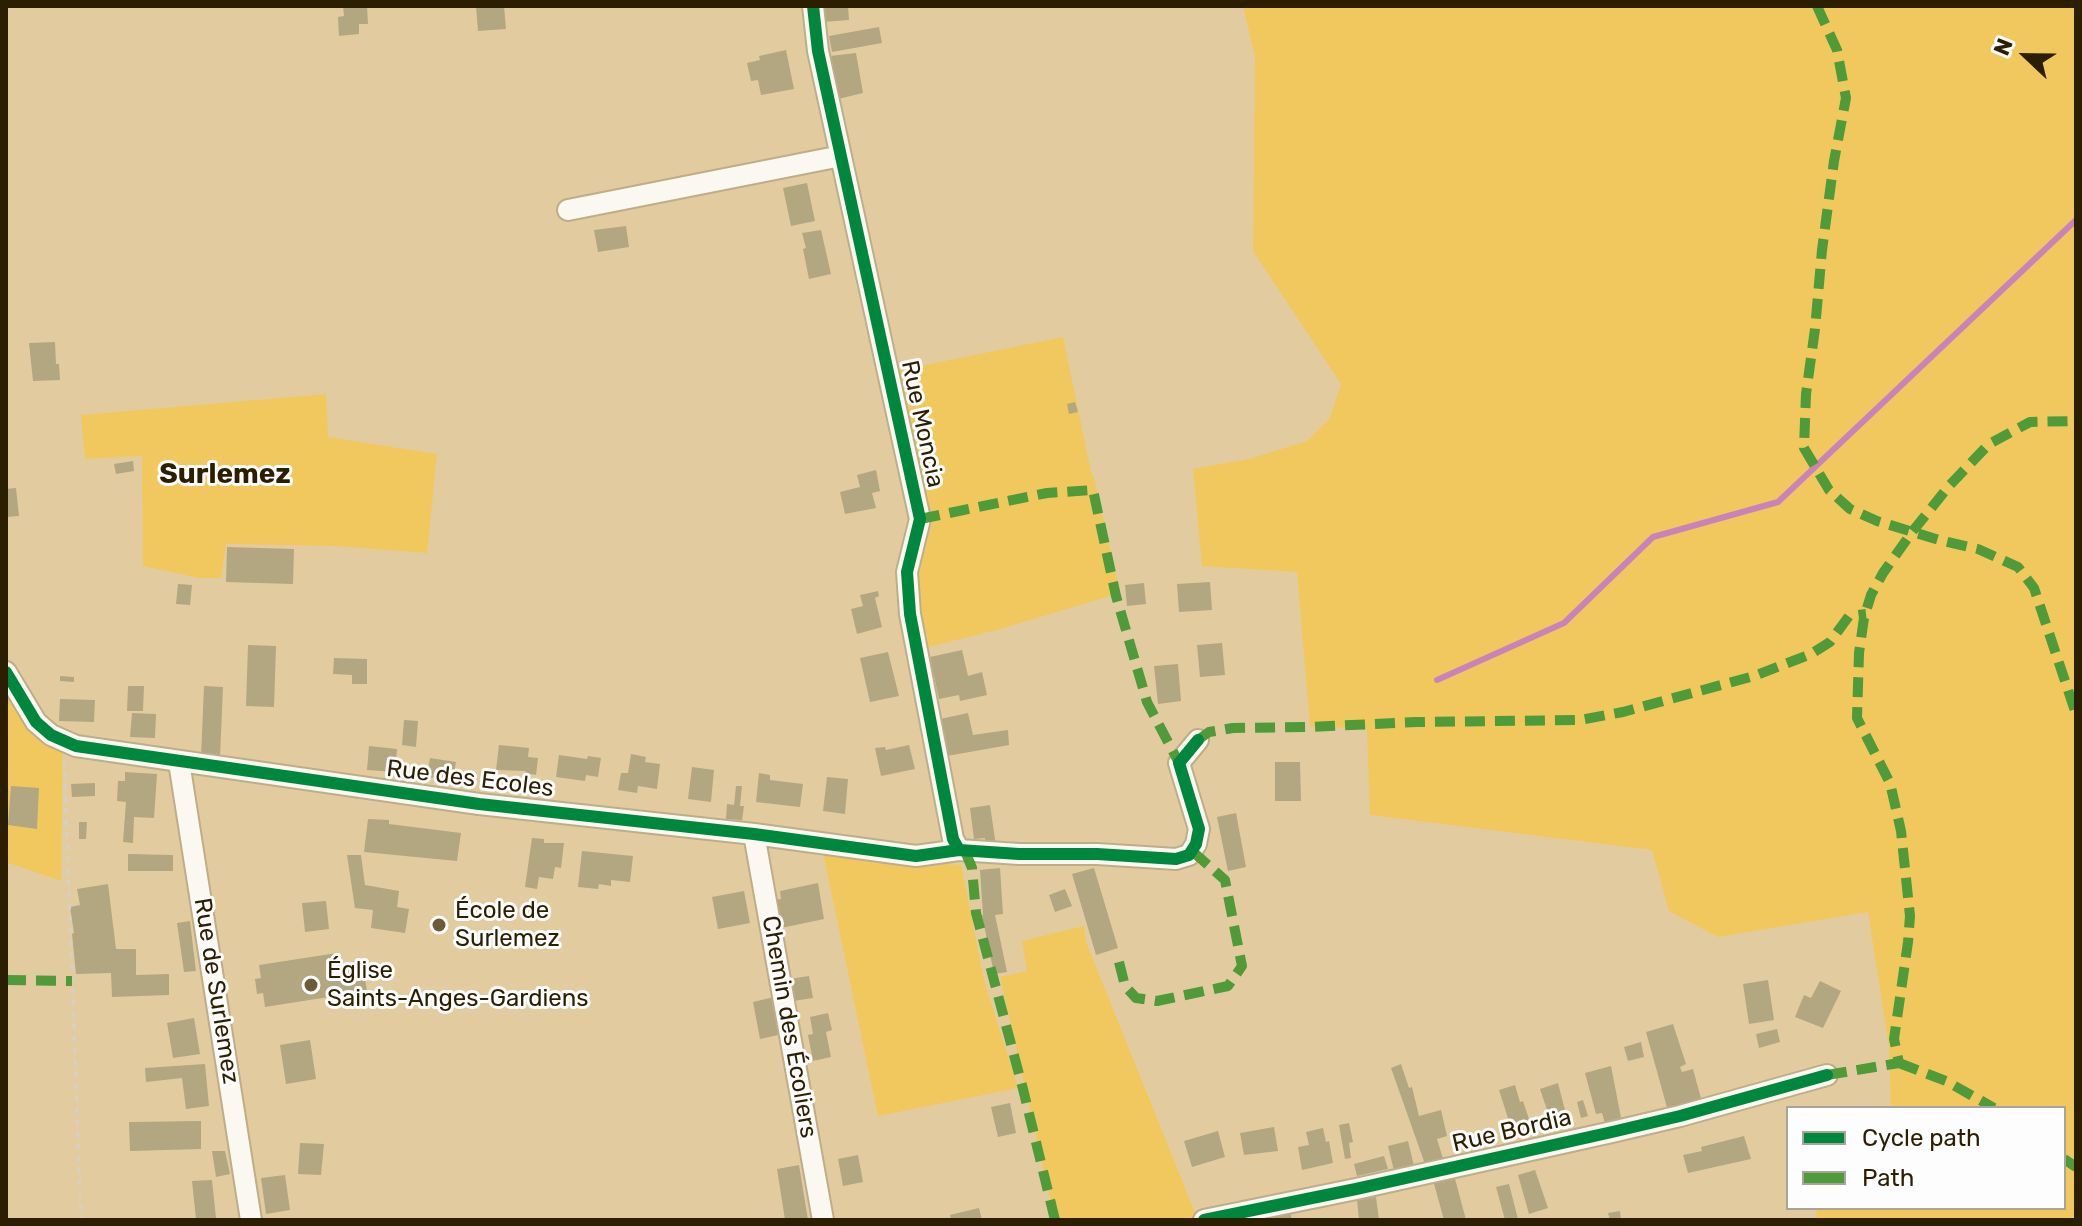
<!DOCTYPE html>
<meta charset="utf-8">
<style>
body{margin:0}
#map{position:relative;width:2082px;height:1226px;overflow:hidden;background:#e2cc9f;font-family:Rubik,sans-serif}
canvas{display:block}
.frame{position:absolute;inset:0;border:8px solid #2c1e00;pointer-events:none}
.legend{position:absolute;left:1786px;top:1106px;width:280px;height:104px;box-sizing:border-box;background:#fdfdfd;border:2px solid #a9a498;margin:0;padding:10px 14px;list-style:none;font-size:24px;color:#2c1e00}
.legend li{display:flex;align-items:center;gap:16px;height:40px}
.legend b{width:40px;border:2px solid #a9a498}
.north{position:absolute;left:1986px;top:16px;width:80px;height:80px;-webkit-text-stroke:6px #fdfdfd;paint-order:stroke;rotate:292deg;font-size:22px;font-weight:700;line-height:32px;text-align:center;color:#2c1e00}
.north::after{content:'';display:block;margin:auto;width:28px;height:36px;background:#2c1e00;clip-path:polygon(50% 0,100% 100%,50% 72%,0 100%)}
</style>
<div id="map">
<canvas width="2082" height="1226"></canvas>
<div class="frame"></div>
<ul class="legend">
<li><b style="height:10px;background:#00873e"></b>Cycle path</li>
<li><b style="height:10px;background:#4f9a39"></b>Path</li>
</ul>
<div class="north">N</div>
</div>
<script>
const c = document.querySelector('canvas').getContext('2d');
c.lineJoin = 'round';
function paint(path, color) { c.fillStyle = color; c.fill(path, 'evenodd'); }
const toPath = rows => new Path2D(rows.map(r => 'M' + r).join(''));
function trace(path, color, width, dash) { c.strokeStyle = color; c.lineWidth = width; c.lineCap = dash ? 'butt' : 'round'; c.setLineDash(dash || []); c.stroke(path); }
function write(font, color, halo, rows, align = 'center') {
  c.font = font + ' Rubik,sans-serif'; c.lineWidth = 6; c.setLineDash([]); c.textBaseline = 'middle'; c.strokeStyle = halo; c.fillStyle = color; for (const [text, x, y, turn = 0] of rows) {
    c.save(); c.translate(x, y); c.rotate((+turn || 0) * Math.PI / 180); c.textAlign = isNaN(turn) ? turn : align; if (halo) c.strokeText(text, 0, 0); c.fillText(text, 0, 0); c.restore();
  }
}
paint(toPath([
 [1243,6,2076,6,2076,1220,1817,1220,1816,1208,2064,1208,2064,1108,1891,1108,1889,1047,1868,912,1718,937,1669,911,1652,850,1370,815,1367,728,1310,727,1297,572,1202,566,1193,469,1249,459,1307,441,1330,418,1341,384,1253,251,1255,57],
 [1063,337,1092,476,1094,477,1120,593,1000,629,917,650,917,574,936,510,926,512,896,371],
 [326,394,328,437,437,454,427,553,335,546,226,544,221,578,199,578,143,566,142,456,85,459,81,415],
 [6,672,63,740,61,881,6,862],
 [821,843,916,856,954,865,961,864,984,980,1018,1088,878,1116],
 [1084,926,1086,942,1198,1220,1055,1220,1000,977,1027,971,1022,941]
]), '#f1c85d');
trace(toPath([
 [1437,680,1564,623,1653,537,1778,502,2076,220]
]), '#ca83ba', 6);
paint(toPath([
 [343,6,367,6,368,24,359,24,359,34,339,36,338,17,344,16],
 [476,6,504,6,506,29,478,31],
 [822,6,848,6,849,20,823,22],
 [879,27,882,43,832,52,829,36],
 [786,50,794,89,761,95,758,80,751,81,747,63,760,60,759,56],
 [856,53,863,93,838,99,830,56],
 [807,183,815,221,791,226,783,188],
 [626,226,629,247,598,252,594,230],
 [821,230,831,274,809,279,803,249,806,248,802,233],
 [55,342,56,364,59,364,60,380,33,381,29,343],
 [1075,402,1078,412,1069,414,1067,404],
 [133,461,134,471,116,474,114,464],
 [876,470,880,491,872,493,876,508,845,514,840,492,860,487,857,475],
 [16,488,19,516,6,517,6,489],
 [227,547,294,549,293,584,226,582],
 [1210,582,1212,610,1179,612,1177,584],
 [1144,583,1146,604,1127,606,1125,585],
 [178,584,192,585,190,605,176,604],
 [878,591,879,596,875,598,882,627,857,634,851,609,863,606,860,595],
 [1222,643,1225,675,1200,677,1197,645],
 [248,645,276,646,274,707,246,706],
 [962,650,968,676,982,672,987,695,960,701,959,695,939,699,930,657],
 [888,652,899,696,870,702,860,658],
 [334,658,367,659,367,684,352,684,352,675,333,674],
 [1178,664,1181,701,1158,704,1154,666],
 [60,676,74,677,74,682,60,681],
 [128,686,144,686,143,711,127,711],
 [204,686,223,687,220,757,201,757],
 [60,699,95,700,94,722,59,721],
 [132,713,156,714,155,738,130,737],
 [968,713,973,735,1008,730,1009,745,947,756,940,719],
 [404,720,418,721,416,747,402,745],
 [499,745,529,748,528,757,538,758,536,775,525,773,526,771,496,770],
 [909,745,915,769,881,776,875,748,885,747,886,750],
 [369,746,397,749,395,772,367,770],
 [631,754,646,757,645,762,660,764,657,789,638,786,637,793,618,790,621,773,628,773],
 [559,755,587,759,588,756,601,758,598,777,586,775,585,781,556,777],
 [430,758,456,762,453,780,427,777],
 [1275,762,1300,762,1301,801,1275,801],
 [692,767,714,770,711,802,688,799],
 [125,772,157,774,154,818,134,817,133,843,123,842,126,802,117,801,118,781,125,781],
 [759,773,770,775,770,780,803,784,800,807,756,802],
 [827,777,848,779,845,814,823,811],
 [95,783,95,796,72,797,71,784],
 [11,786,39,788,37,829,8,825],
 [736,786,742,786,740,806,744,806,742,820,726,819,727,804,734,805],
 [990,805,996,846,985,846,985,838,974,839,970,808],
 [1236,813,1246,867,1228,871,1217,817],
 [368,819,389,820,389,824,461,833,457,861,364,852],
 [79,822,87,822,86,839,79,839],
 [532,838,544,839,544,843,564,843,561,868,555,867,553,879,539,877,537,889,525,887],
 [582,851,633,856,630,882,611,880,611,886,599,884,598,889,578,887],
 [128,854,173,855,173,871,128,871],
 [347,855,361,855,365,885,399,891,397,907,409,909,405,933,371,928,373,910,355,908],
 [1000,868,1003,914,995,915,1007,972,994,974,982,915,983,915,980,870],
 [1094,868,1118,948,1096,955,1072,874],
 [818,883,824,919,781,928,775,900,781,899,780,891],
 [108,884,116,949,136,949,136,975,169,974,169,995,112,997,111,973,76,974,72,934,74,933,70,907,80,905,77,889],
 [1065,889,1072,906,1055,912,1049,895],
 [744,891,750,923,718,929,712,897],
 [326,901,329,929,305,932,302,903],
 [190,921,196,971,184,972,177,923],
 [337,953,338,964,362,960,367,991,265,1007,263,993,257,994,255,979,261,978,259,965],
 [809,976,813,998,793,1001,789,979],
 [1768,980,1774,1020,1749,1024,1743,984],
 [1820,981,1841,991,1823,1028,1795,1017,1804,995,1811,998],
 [774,997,783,1034,760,1039,753,1002],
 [828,1013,832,1030,826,1032,831,1057,813,1061,808,1035,813,1034,810,1017],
 [194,1018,200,1054,173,1058,167,1023],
 [1673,1024,1686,1064,1680,1067,1682,1072,1693,1069,1702,1102,1668,1111,1646,1032],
 [1777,1029,1780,1042,1759,1048,1756,1034],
 [310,1040,316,1079,286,1084,280,1045],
 [1641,1042,1644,1057,1628,1061,1624,1047],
 [205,1064,209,1106,186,1109,182,1078,146,1082,145,1068],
 [1401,1064,1409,1088,1412,1087,1419,1116,1441,1110,1447,1136,1437,1139,1444,1162,1426,1167,1391,1068],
 [1611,1066,1622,1123,1606,1127,1602,1113,1596,1114,1585,1073],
 [1558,1083,1567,1118,1551,1122,1540,1089],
 [1515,1085,1520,1102,1523,1101,1532,1128,1513,1134,1499,1090],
 [1583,1100,1588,1116,1581,1118,1577,1102],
 [1010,1103,1016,1133,998,1137,991,1107],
 [201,1121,201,1149,130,1151,129,1122],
 [1349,1123,1353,1142,1349,1143,1351,1158,1345,1159,1339,1125],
 [1274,1127,1278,1151,1244,1155,1240,1133],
 [1323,1128,1326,1142,1329,1141,1333,1163,1302,1170,1298,1147,1309,1145,1306,1132],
 [1218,1131,1225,1157,1192,1167,1184,1141],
 [1744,1136,1751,1159,1688,1173,1683,1155,1702,1151,1701,1147],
 [1408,1141,1415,1170,1395,1175,1388,1146],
 [300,1143,324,1144,321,1175,298,1174],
 [212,1151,225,1151,230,1174,216,1177],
 [858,1155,863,1182,843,1186,838,1159],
 [1384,1156,1388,1169,1357,1176,1354,1164],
 [799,1165,808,1220,785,1220,777,1169],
 [1535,1170,1548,1208,1529,1214,1518,1175],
 [285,1175,290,1210,266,1214,261,1178],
 [1454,1175,1466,1220,1444,1220,1433,1180],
 [212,1180,216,1218,196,1219,192,1181],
 [1509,1184,1518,1219,1505,1220,1496,1187],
 [1376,1197,1379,1220,1359,1220,1357,1199],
 [979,1208,982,1220,951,1220,950,1215],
 [1289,1209,1292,1220,1268,1220,1266,1213],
 [1620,1211,1621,1220,1610,1220,1608,1213]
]), '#b2a781');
const minor = toPath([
 [813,6,818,51,920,519,907,572,910,614,953,839,959,850],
 [568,210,841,156],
 [6,672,36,722,51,735,76,746,479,804,754,834,916,856,959,850,1019,854,1097,854,1176,859,1189,855,1196,844,1199,829,1179,763,1198,740],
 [179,762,251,1220],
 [754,834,823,1220],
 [1204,1220,1356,1189,1612,1132,1680,1116,1827,1075]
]);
trace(minor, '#bead88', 24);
trace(toPath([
 [64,760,81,1220]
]), '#d7cfc1', 3, [6, 6]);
trace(minor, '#fbf7f1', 20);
trace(toPath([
 [1817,6,1837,50,1846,98,1834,161,1822,250,1815,329,1806,394,1804,448,1829,490,1850,509,1877,521,1939,540,1978,549,2018,567,2034,588,2076,714],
 [920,519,1047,493,1093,490,1116,596,1147,702,1179,763],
 [1198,740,1209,732,1233,728,1310,727,1416,722,1580,720,1623,712,1754,676,1811,654,1830,642,1849,616,1866,614],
 [965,851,972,868,976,913,1023,1089,1055,1220],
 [1119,962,1125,986,1136,998,1157,1001,1228,986,1242,966,1225,880,1191,850],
 [6,980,72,981],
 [1899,1063,1946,1081,1994,1108],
 [1827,1075,1899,1063,1894,1039,1908,942,1910,916,1901,831,1890,783,1857,718,1859,653,1864,618,1871,595,1883,573,1912,532,1949,486,1989,444,2030,422,2076,421],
 [2064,1159,2076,1167]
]), '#4f9a39', 10, [20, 10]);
trace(toPath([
 [813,6,818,51,920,519,907,572,910,614,953,839,959,850],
 [6,672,36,722,51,735,76,746,479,804,754,834,916,856,959,850,1019,854,1097,854,1176,859,1189,855,1196,844,1199,829,1179,763,1198,740],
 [1204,1220,1356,1189,1612,1132,1680,1116,1827,1075]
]), '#00873e', 12);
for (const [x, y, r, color] of [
 [439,925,8,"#6c5b38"],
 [311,985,8,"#6c5b38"]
]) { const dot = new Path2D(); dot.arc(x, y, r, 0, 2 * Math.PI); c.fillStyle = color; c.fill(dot); trace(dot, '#fdfdfd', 3); }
write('24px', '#2c1e00', '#fdfdfd', [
 ["Rue Moncia",922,424,78],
 ["Rue des Ecoles",470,779,7],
 ["Rue de Surlemez",216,991,81],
 ["Chemin des Écoliers",789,1027,80],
 ["Rue Bordia",1512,1131,-13]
]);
write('24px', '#2c1e00', '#fdfdfd', [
 ["École de",455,911],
 ["Surlemez",455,939],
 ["Église",327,971],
 ["Saints-Anges-Gardiens",327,999]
], 'left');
write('bold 28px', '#2c1e00', '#fdfdfd', [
 ["Surlemez",225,475]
]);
</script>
